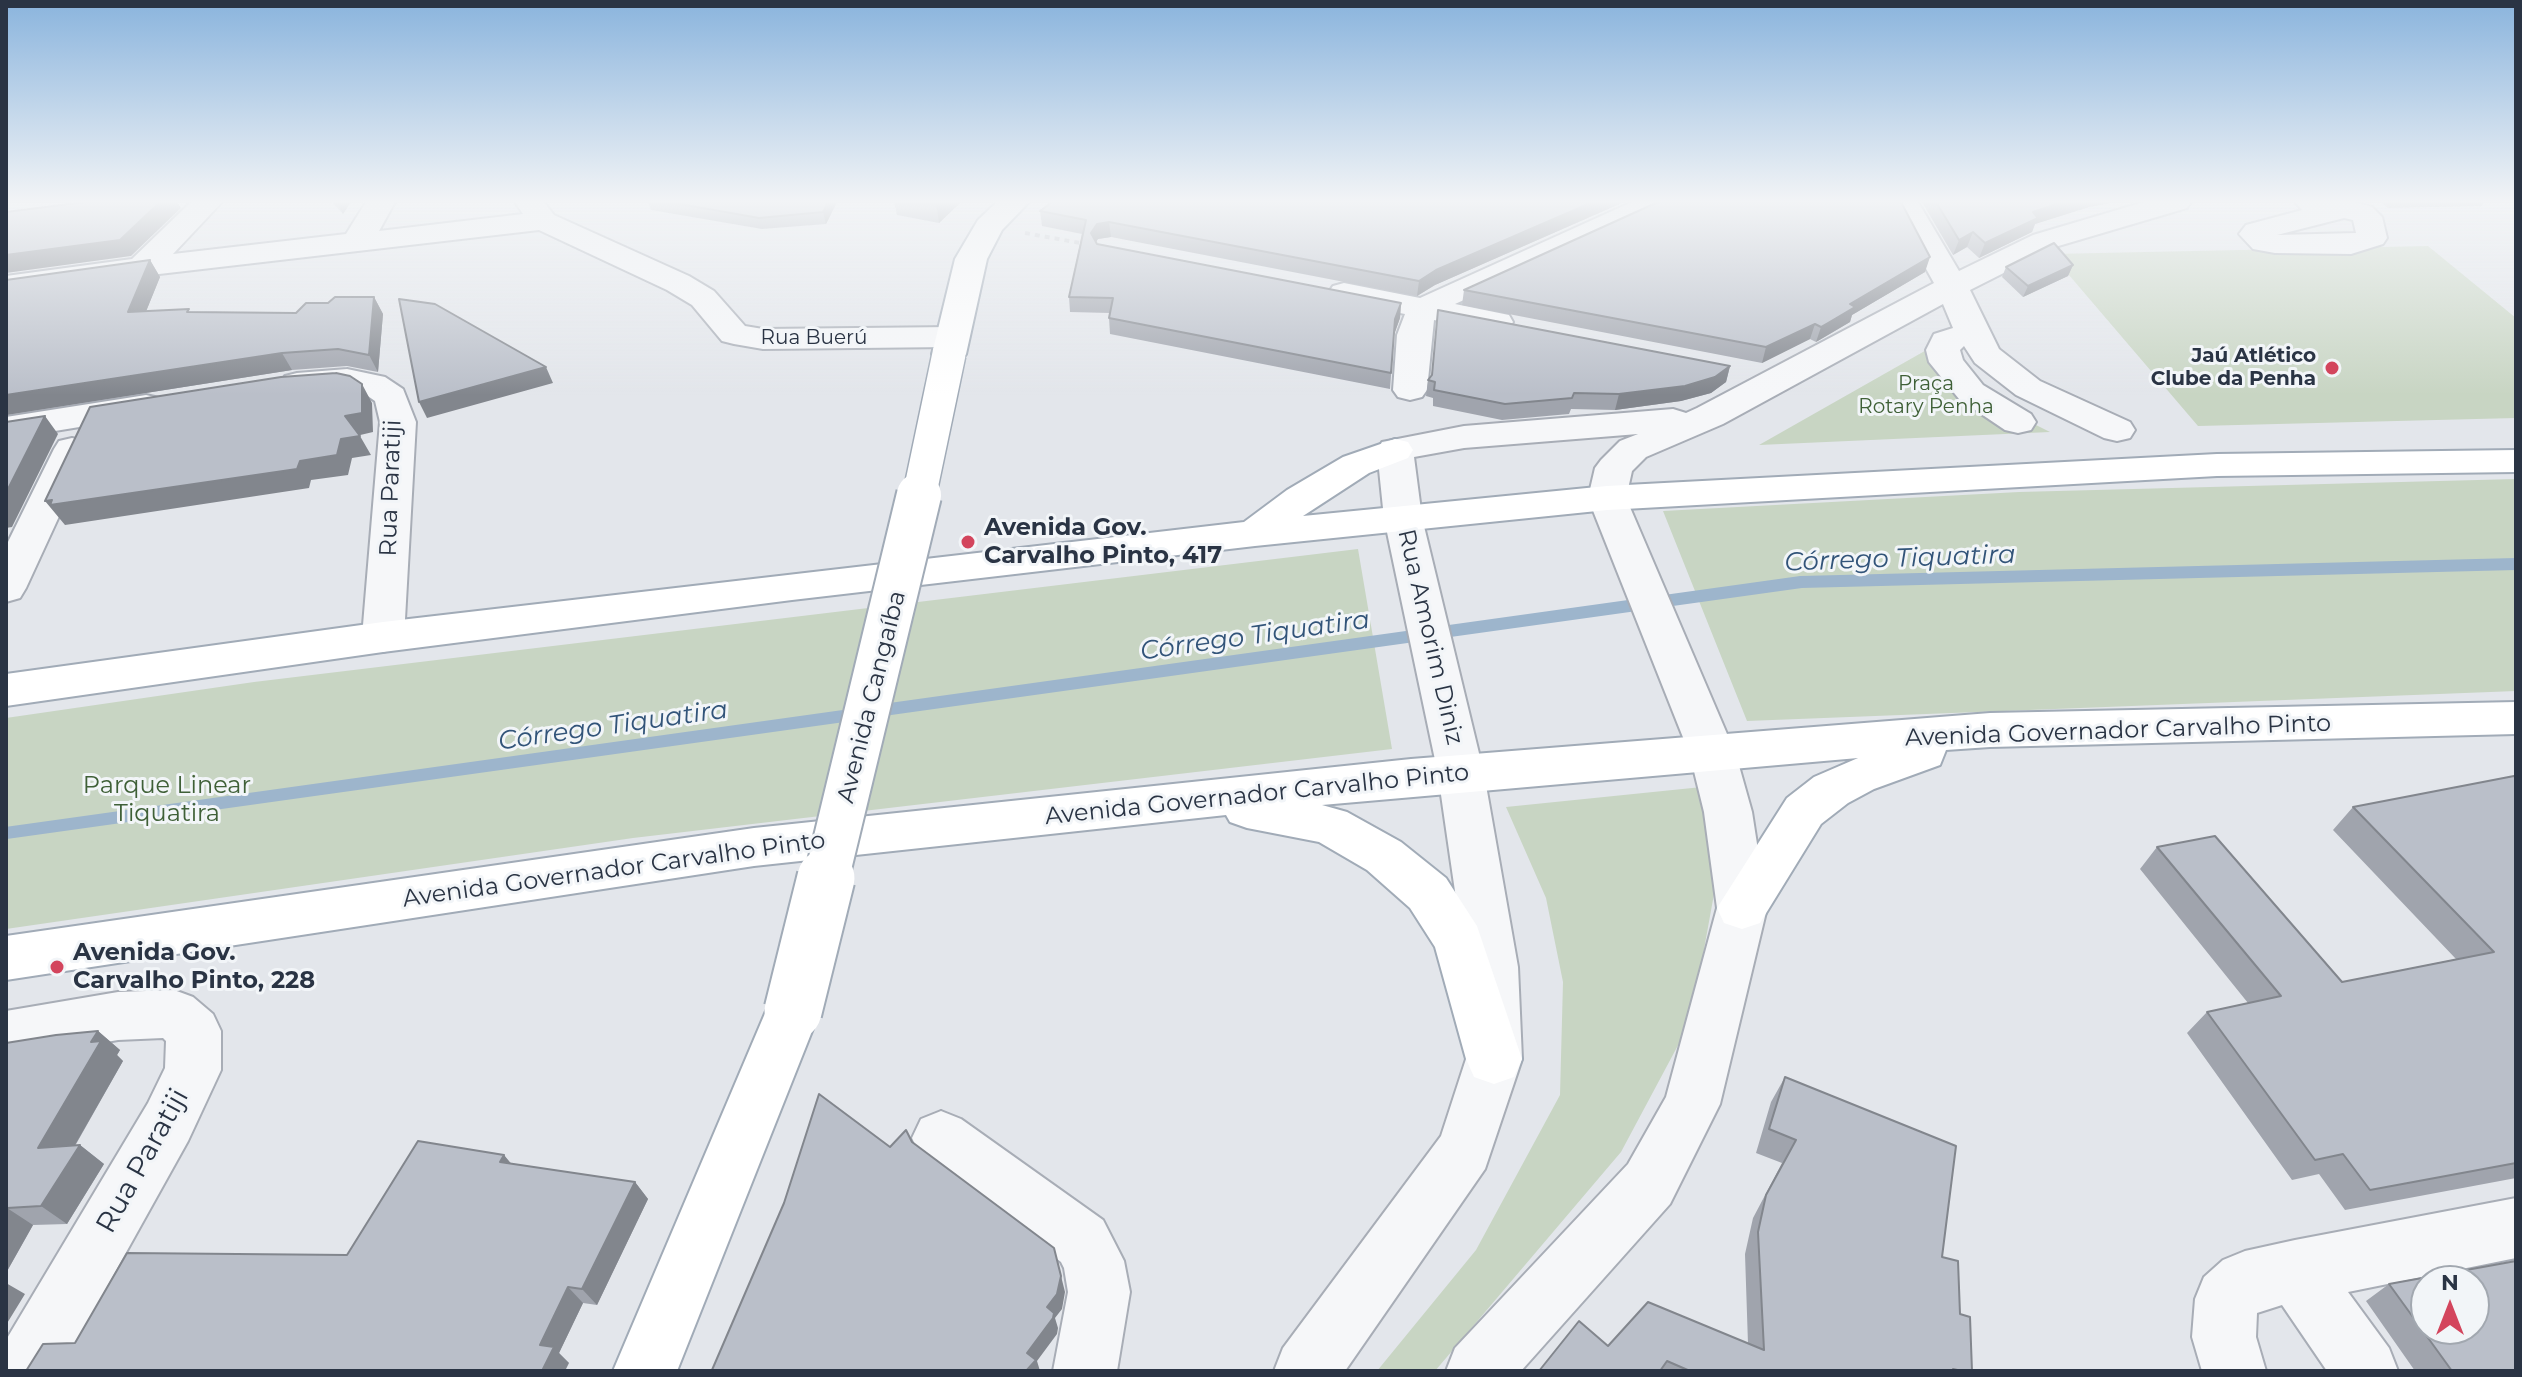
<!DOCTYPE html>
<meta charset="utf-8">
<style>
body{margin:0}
#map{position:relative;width:2522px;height:1377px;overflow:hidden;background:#e3e6eb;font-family:Montserrat,sans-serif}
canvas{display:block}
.frame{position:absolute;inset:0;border:8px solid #2a3444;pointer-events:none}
.north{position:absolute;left:2410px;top:1265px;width:80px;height:80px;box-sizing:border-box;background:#f2f5f8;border:2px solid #a2a8b0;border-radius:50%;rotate:0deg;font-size:22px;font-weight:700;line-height:32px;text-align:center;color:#2a3444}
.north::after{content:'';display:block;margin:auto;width:28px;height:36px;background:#d3455d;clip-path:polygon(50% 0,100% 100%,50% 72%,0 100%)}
</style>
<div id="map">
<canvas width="2522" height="1377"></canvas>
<div class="frame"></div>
<div class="north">N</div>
</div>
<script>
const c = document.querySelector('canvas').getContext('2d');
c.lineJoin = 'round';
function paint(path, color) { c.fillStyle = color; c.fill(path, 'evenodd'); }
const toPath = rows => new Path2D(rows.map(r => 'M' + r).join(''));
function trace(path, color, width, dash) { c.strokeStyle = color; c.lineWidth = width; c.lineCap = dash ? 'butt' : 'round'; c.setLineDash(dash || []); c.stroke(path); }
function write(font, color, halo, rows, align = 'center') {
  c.font = font + ' Montserrat,sans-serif'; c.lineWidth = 6; c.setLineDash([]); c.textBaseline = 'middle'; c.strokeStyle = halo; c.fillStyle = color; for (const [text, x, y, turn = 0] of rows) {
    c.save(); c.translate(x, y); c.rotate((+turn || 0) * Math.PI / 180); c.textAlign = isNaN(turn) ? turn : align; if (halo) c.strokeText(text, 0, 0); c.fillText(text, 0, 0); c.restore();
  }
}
paint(toPath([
 [2428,246,2516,318,2516,418,2198,426,2051,254],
 [1937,344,1946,357,2024,419,2050,432,1759,445],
 [2516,479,2516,691,1747,721,1663,511,2019,492],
 [1358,549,1392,749,633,838,6,929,6,718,254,682],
 [1702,787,1709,816,1714,894,1691,1021,1621,1152,1435,1371,1377,1371,1476,1250,1560,1095,1563,982,1546,898,1506,807]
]), '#c8d5c3');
trace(toPath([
 [876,711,1801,582,2516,564],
 [6,833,858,714]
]), '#9db5cc', 12);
const minor = toPath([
 [191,202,222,202,173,254,346,234,366,202,395,202,379,231,523,214,515,202,544,202,554,215,689,276,714,291,745,326,763,329,952,327,964,330,969,337,964,344,952,347,763,349,734,344,722,341,692,305,667,290,539,230,142,276,6,296,6,276,132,259,191,202],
 [1632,202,1672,202,1668,208,1455,304,1509,315,1513,322,1509,329,1497,332,1434,320,1427,390,1422,397,1410,400,1398,397,1393,390,1397,335,1405,314,1333,300,1328,293,1333,286,1344,283,1420,298,1632,202],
 [1889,202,1918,202,1959,271,2033,235,2144,202,2191,202,2187,208,2055,247,1970,290,1999,349,2040,381,2130,422,2135,430,2130,438,2117,441,2104,438,2016,395,1975,363,1964,346,1960,350,1963,360,1983,385,2031,414,2036,422,2031,430,2018,433,2005,430,1959,399,1929,362,1926,350,1934,334,1953,328,1943,304,1723,424,1646,457,1632,471,1626,498,1736,755,1752,812,1767,908,1720,1104,1670,1204,1521,1371,1446,1371,1455,1348,1628,1164,1666,1097,1717,908,1704,812,1690,755,1588,498,1595,468,1601,460,1620,441,1638,434,1464,448,1414,457,1422,518,1484,774,1518,967,1522,1059,1485,1169,1345,1371,1274,1371,1283,1348,1441,1136,1466,1059,1466,967,1438,774,1384,518,1377,450,1382,442,1464,426,1673,409,1686,413,1697,408,1934,283,1889,202],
 [2295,202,2354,202,2372,207,2382,217,2387,238,2383,244,2351,254,2275,253,2253,249,2239,234,2246,225,2302,210,2295,202],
 [2344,218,2353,220,2356,233,2277,235,2344,218],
 [347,369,385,377,403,389,416,422,404,637,398,647,383,652,368,647,362,637,380,422,375,401,362,392,347,389,297,393,285,390,280,383,285,376,297,373,347,369],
 [146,395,159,398,164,406,159,414,6,439,6,417,146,395],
 [72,438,85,441,90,449,26,588,20,598,6,602,6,546,54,449,59,441,72,438],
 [174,990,193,997,213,1014,221,1031,221,1070,188,1141,60,1371,6,1371,6,1340,148,1103,165,1068,166,1041,163,1038,118,1040,6,1059,6,1011,118,992,174,990],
 [941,1111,961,1119,1103,1220,1124,1261,1130,1292,1117,1371,1053,1371,1068,1292,1064,1268,1061,1262,921,1157,912,1138,921,1119,941,1111],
 [2516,1198,2516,1258,2348,1292,2389,1348,2398,1371,2327,1371,2282,1305,2257,1313,2256,1337,2266,1371,2202,1371,2192,1337,2195,1299,2204,1277,2223,1260,2245,1251,2295,1240,2516,1198]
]);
const major = toPath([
 [997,202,1029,202,1002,230,987,259,966,354,961,361,949,364,937,361,932,354,955,259,978,220,997,202],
 [1395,439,1408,442,1413,450,1408,458,1369,473,1303,516,1607,486,2217,454,2516,450,2516,472,2217,476,1607,510,1255,546,792,600,383,652,6,706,6,674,383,622,1244,522,1287,490,1343,457,1395,439],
 [2516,702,2516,734,1990,747,1946,750,1940,765,1874,789,1848,803,1821,824,1760,923,1742,929,1724,923,1717,908,1787,798,1814,777,1858,758,1322,805,1347,812,1401,842,1446,878,1477,926,1522,1059,1514,1077,1494,1084,1474,1077,1466,1059,1435,947,1410,908,1367,870,1319,842,1247,828,1230,822,1226,815,754,866,6,980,6,936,754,828,1411,759,1990,713,2516,702],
 [793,987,812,994,820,1011,677,1371,613,1371,766,1011,774,994,793,987]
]);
trace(minor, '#a8adb6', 4);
trace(major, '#a1abb7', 4);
trace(toPath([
 [1025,233,1086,244]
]), '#c1c4ca', 4, [5, 5]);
paint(minor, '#f6f7f9');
paint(major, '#fff');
const majorBridgeFar2 = toPath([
 [919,497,949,354]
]);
const majorBridgeFar1 = toPath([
 [826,880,919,495]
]);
const majorBridge = toPath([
 [793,1011,826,878]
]);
trace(majorBridgeFar2, '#a1abb7', 36, []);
trace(majorBridgeFar1, '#a1abb7', 48, []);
trace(majorBridge, '#a1abb7', 61, []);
trace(majorBridgeFar2, '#fff', 33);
trace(majorBridgeFar1, '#fff', 44);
trace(majorBridge, '#fff', 57);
paint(toPath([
 [332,202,351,202,343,214],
 [648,202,837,202,826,224,762,229,651,210],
 [894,202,961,202,939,223,897,215],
 [1052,202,1624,202,1435,285,1417,296,1111,237,1098,239,1096,242,1097,244,1401,303,1400,318,1394,334,1390,389,1110,334,1109,318,1110,313,1070,312,1069,297,1082,234,1042,226,1040,211],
 [1922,202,2115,202,2089,207,2035,224,2032,232,1979,258,1967,247,1953,255],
 [2381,202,2484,202,2482,206,2388,208],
 [150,260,160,277,146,311,296,313,328,303,374,297,383,314,378,372,347,366,292,370,6,415],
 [2073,265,2068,276,2023,297,2002,277,2006,267],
 [1925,272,1852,315,1850,322,1823,338,1816,342,1810,339,1762,363,1462,305,1464,290],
 [1730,366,1726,382,1711,393,1681,401,1615,410,1571,409,1569,414,1502,420,1433,406,1433,398,1426,396,1428,380],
 [2516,778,2516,1178,2345,1210,2319,1174,2292,1180,2187,1033,2207,1012,2248,1003,2140,869,2157,847,2342,982,2456,959,2333,830,2353,807],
 [98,1031,120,1050,117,1055,123,1061,75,1146,80,1145,104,1164,67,1224,33,1225,6,1273,6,1043],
 [1785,1077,1942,1257,1960,1314,1972,1371,1539,1371,1608,1346,1748,1344,1745,1254,1753,1218,1782,1163,1756,1153,1771,1102],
 [504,1155,510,1164,635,1182,648,1199,597,1305,583,1303,559,1353,569,1363,75,1343,347,1255],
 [2389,1284,2516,1371,2415,1371,2366,1301]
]), '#a0a4ad');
paint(toPath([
 [160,202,177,202,181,208,131,256,6,273,6,255],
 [337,202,351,202,343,214],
 [828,202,837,202,826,224,823,212],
 [936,202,961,202,939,223],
 [1593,202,1624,202,1435,285,1417,296,1419,281,1436,270],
 [2063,202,2115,202,2089,207,2035,224,2032,232,1979,258,1985,243,2033,212],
 [1109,222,1111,237,1098,239,1092,248,1091,233,1097,224],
 [1973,232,1967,247,1953,255,1959,240],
 [1930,257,1925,272,1852,315,1850,322,1816,342,1821,327,1850,304],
 [150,260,160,277,139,329,128,312],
 [2073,265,2068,276,2023,297,2028,286],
 [374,297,383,314,378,372,369,355],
 [1401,303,1400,318,1394,335,1395,319],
 [1815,324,1810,339,1762,363,1766,347],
 [282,353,292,370,6,415,6,395],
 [1730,366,1726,382,1711,393,1681,401,1615,410,1619,394],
 [546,367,553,383,427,418,419,402],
 [362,384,372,403,373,432,356,436,345,416],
 [45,416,58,434,12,527,6,528,6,493],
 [360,436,371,455,352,458,348,475,311,480,309,488,65,525,45,501,300,461,341,439],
 [98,1031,120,1050,117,1055,123,1061,63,1166,38,1148],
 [80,1145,104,1164,67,1224,41,1206],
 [504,1155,519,1173,500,1162],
 [635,1182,648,1199,597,1305,582,1289],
 [7,1208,33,1225,6,1273,6,1210],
 [1054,1248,1065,1292,1062,1309,1055,1318,1058,1328,1057,1334,1037,1361,1040,1371,1026,1371,1027,1353,1047,1307],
 [6,1283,25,1294,6,1325],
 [568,1287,583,1303,559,1353,569,1363,565,1371,542,1371,540,1345]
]), '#82868d');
const building = toPath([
 [85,202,160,202,120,240,6,255,6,212,85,202],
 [669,202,828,202,823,212,759,218,669,202],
 [1052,202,1593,202,1436,270,1419,281,1109,222,1097,224,1091,233,1097,244,1401,303,1395,319,1391,373,1109,318,1113,298,1069,297,1086,220,1040,211,1052,202],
 [1658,202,1901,202,1930,257,1850,304,1855,307,1828,323,1821,327,1815,324,1766,347,1464,290,1658,202],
 [1936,202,2063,202,2033,212,2038,218,1985,243,1973,232,1959,240,1936,202],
 [2054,243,2073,265,2028,286,2006,267,2054,243],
 [150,260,128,312,189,309,187,312,296,313,306,303,328,303,335,297,374,297,369,355,338,349,282,353,6,395,6,280,150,260],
 [399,299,435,304,546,367,419,402,399,299],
 [1438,310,1730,366,1715,377,1685,386,1619,394,1574,393,1572,398,1505,404,1434,390,1435,382,1428,380,1432,375,1438,310],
 [336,373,350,376,362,384,362,413,345,416,360,436,341,439,337,455,300,461,297,469,50,505,52,500,45,501,90,407,281,377,336,373],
 [45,416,6,493,6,422,45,416],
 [2514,776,2516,778,2516,1163,2370,1190,2343,1154,2315,1160,2207,1012,2281,996,2157,847,2215,836,2342,982,2494,952,2353,807,2514,776],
 [98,1031,91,1042,101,1041,38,1148,80,1145,41,1206,7,1208,6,1210,6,1043,56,1035,98,1031],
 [1785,1077,1956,1146,1942,1257,1958,1261,1960,1314,1970,1317,1972,1371,1962,1371,1953,1369,1953,1371,1690,1371,1667,1361,1660,1371,1539,1371,1579,1321,1608,1346,1648,1302,1764,1350,1758,1232,1766,1195,1796,1140,1769,1129,1785,1077],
 [819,1094,890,1147,906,1130,912,1142,1054,1248,1061,1276,1057,1294,1047,1307,1054,1313,1053,1318,1027,1353,1036,1360,1026,1371,714,1371,712,1370,784,1203,819,1094],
 [418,1141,504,1155,500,1162,635,1182,582,1289,568,1287,540,1345,554,1347,542,1371,26,1371,43,1344,75,1343,127,1253,347,1255,418,1141],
 [2516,1261,2516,1371,2452,1371,2389,1284,2516,1261],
 [2426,1281,2474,1281,2474,1329,2426,1329,2426,1281]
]);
paint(building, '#babfc9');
trace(building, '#82868d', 2);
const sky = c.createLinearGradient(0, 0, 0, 395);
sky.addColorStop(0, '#8ab4dd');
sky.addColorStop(0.51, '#f2f4f6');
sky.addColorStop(1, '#f2f4f600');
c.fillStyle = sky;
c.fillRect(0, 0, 2522, 395);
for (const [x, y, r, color] of [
 [2332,368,8,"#d3455d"],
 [968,542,8,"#d3455d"],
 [57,967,8,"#d3455d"]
]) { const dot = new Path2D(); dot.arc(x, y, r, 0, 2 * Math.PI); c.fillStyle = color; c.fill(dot); trace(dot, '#f2f5f8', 3); }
write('20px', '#2a3444', '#f2f5f8', [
 ["Rua Buerú",814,338]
]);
write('bold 20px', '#2a3444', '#f2f5f8', [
 ["Jaú Atlético",2316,356],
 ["Clube da Penha",2316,379]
], 'right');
write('20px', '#3f6037', '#f2f5f8', [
 ["Praça",1926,384],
 ["Rotary Penha",1926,407]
]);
write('24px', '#2a3444', '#f2f5f8', [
 ["Rua Paratiji",391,488,-88],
 ["Rua Amorim Diniz",1430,637,77],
 ["Avenida Cangaíba",872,697,-76],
 ["Avenida Governador Carvalho Pinto",2118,731,-2],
 ["Avenida Governador Carvalho Pinto",1257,795,-6],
 ["Avenida Governador Carvalho Pinto",614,870,-8]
]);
write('bold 24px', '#2a3444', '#f2f5f8', [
 ["Avenida Gov.",984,528],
 ["Carvalho Pinto, 417",984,556],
 ["Avenida Gov.",73,953],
 ["Carvalho Pinto, 228",73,981]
], 'left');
write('24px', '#3f6037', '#f2f5f8', [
 ["Parque Linear",167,786],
 ["Tiquatira",167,814]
]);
write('italic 26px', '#325479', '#f2f5f8', [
 ["Córrego Tiquatira",1900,559,-2],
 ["Córrego Tiquatira",1255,636,-8],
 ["Córrego Tiquatira",613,726,-8]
]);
write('28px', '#2a3444', '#f2f5f8', [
 ["Rua Paratiji",143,1161,-61]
]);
</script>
